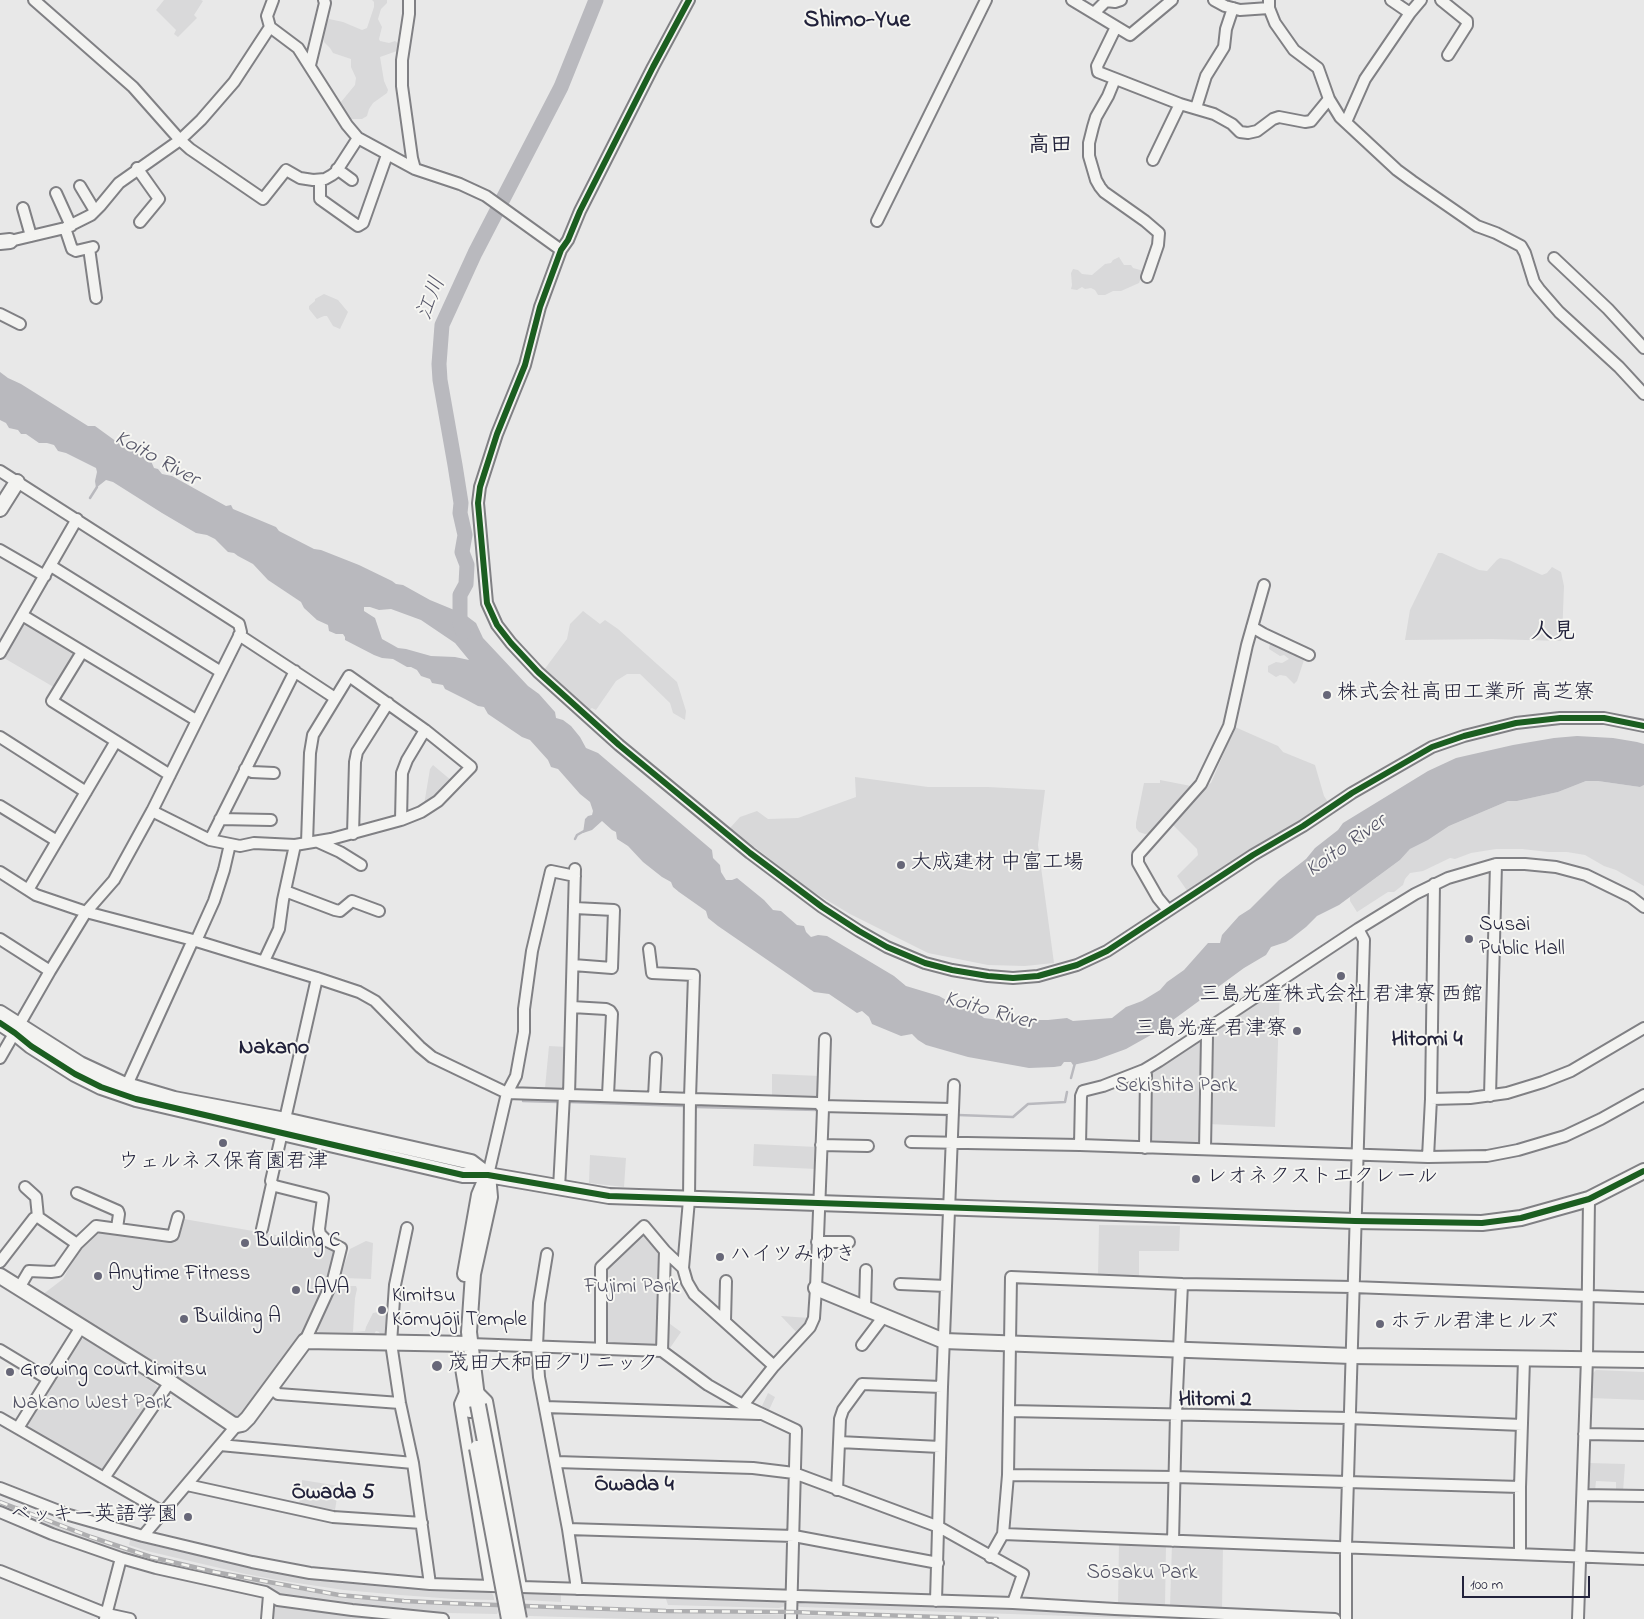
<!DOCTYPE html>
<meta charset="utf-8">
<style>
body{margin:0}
#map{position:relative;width:1644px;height:1619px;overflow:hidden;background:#e8e8e8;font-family:"Indie Flower",sans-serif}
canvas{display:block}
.scale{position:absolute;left:1462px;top:1576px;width:128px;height:22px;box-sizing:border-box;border:2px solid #22223b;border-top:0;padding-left:6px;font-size:15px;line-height:18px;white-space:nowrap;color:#22223b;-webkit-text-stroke:4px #f6f6f2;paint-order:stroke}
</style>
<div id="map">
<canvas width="1644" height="1619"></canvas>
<div class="scale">100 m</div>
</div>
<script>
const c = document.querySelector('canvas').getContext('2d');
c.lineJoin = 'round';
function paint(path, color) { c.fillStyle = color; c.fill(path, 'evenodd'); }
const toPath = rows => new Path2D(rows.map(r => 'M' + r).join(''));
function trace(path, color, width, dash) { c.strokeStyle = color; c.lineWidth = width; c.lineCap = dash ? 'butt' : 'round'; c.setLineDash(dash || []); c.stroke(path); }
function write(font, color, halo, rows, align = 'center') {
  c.font = font + ' "Indie Flower","Klee One",sans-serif'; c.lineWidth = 4; c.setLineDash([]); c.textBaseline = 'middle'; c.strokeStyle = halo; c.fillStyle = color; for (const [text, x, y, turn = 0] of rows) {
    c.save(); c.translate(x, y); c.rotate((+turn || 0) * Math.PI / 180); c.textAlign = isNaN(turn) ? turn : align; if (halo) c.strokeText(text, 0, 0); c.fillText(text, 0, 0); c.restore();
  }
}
paint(toPath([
 [1235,727,1278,746,1283,752,1315,765,1324,796,1330,805,1188,892,1177,876,1198,855,1197,849,1171,823,1202,787,1211,783],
 [855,777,928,787,988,787,1045,790,1038,845,1054,963,1025,966,988,965,928,953,850,914,810,890,730,828,740,817,757,811,768,819,798,818,856,797],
 [1160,780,1191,786,1150,833,1145,834,1139,832,1136,828,1136,823,1144,783,1160,783],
 [184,1219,316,1242,336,1253,329,1280,300,1339,241,1417,236,1418,230,1416,42,1295,63,1279,76,1255,96,1232,101,1231,174,1240,180,1221]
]), '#d8d8d9');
paint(toPath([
 [164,0,201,0,203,1,194,15,197,18,178,37,174,34,176,30,156,10],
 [372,0,387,0,387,3,381,9,378,19,382,27,379,39,380,41,389,43,395,41,399,44,399,48,397,51,380,57,384,81,388,90,387,93,373,103,369,109,367,116,362,119,351,119,344,113,341,102,355,85,356,78,351,67,351,59,333,53,330,48,324,42,322,32,329,19,343,22,362,30,367,28,374,7,374,2],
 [1119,257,1124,265,1131,265,1133,268,1144,271,1139,283,1121,291,1113,291,1105,295,1098,295,1095,290,1091,288,1085,289,1082,287,1077,290,1071,289,1072,285,1071,273,1073,269,1078,270,1082,274,1092,275,1105,264,1111,263,1113,260],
 [324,294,338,300,348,312,340,329,333,326,327,316,324,316,317,319,309,309,309,306,315,301,315,299],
 [1438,553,1442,553,1479,570,1487,571,1497,560,1500,558,1509,560,1542,575,1547,573,1552,567,1561,572,1564,586,1562,638,1561,641,1492,639,1405,640,1410,610],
 [583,611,600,624,605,620,618,629,677,682,686,711,685,720,673,713,670,703,640,674,627,674,616,681,596,710,592,708,587,711,545,674,544,670,567,639,570,624],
 [26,623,77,653,57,689,4,658,24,624],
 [1270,643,1302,655,1304,660,1297,681,1294,684,1286,676,1280,675,1276,677,1268,672,1268,666,1276,662,1282,663,1289,659,1284,655,1280,656,1269,649],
 [433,765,452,781,436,799,424,805,430,769],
 [1586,781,1598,781,1640,787,1644,785,1644,886,1616,870,1604,866,1585,855,1567,852,1548,852,1522,849,1496,849,1471,853,1455,859,1450,858,1423,871,1410,873,1405,879,1403,885,1394,892,1388,892,1357,912,1350,901,1350,897,1400,860,1410,849,1428,840,1449,826,1508,801,1517,801,1558,792],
 [1280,987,1275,1127,1208,1124,1210,1035,1213,1031],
 [1201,1039,1202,1040,1201,1143,1199,1145,1149,1144,1149,1072],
 [549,1046,567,1047,565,1087,563,1089,545,1088],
 [772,1074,821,1076,819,1098,772,1096],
 [754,1144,817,1147,816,1169,753,1166],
 [590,1155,626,1158,624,1187,589,1183],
 [1099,1225,1180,1226,1179,1251,1139,1251,1139,1277,1098,1276],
 [642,1235,646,1235,658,1250,660,1256,658,1345,608,1344,603,1340,605,1270],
 [366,1241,373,1243,371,1279,343,1278,341,1274,350,1249],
 [340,1286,356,1286,357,1289,355,1298,353,1332,365,1331,366,1327,373,1313,378,1312,389,1314,388,1333,385,1337,381,1336,379,1332,376,1331,372,1337,321,1335,314,1325,334,1287],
 [781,1316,810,1318,799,1335],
 [666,1321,681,1332,670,1348,666,1345],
 [80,1339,86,1339,115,1358,155,1384,159,1389,159,1393,102,1471,25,1426,76,1340],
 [1596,1370,1644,1372,1644,1400,1590,1398,1591,1375],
 [768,1393,775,1397,769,1410,762,1406],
 [1589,1463,1625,1464,1623,1492,1616,1492,1616,1482,1596,1481,1595,1491,1591,1491,1588,1485],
 [302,1480,339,1486,335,1510,299,1505,300,1496,310,1497,312,1489,302,1487],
 [0,1504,114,1547,220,1575,322,1594,401,1602,497,1607,498,1612,497,1614,447,1613,371,1608,282,1596,271,1590,195,1574,118,1553,0,1510],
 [131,1536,234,1562,491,1590,494,1598,494,1600,455,1599,400,1595,344,1590,277,1580,241,1573,147,1551,129,1545],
 [1119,1542,1166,1545,1165,1607,1118,1606],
 [1172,1544,1223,1546,1222,1609,1170,1607],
 [523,1591,561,1592,561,1602,523,1600,521,1595],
 [665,1596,786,1601,786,1606,779,1608,668,1605],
 [799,1601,1012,1607,1132,1615,1130,1618,801,1607,797,1606,797,1604],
 [276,1604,406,1619,271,1619,272,1607],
 [525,1607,653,1612,786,1615,786,1619,633,1619,529,1616,527,1615],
 [796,1615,918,1619,796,1619]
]), '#d9d9da');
paint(toPath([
 [0,372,8,378,21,384,88,426,95,426,117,442,151,461,154,468,158,469,162,474,172,476,226,506,231,505,233,509,276,527,279,531,314,549,321,550,359,565,392,581,396,584,403,585,430,600,464,614,476,623,483,638,528,686,539,694,555,712,556,718,563,720,571,726,580,737,586,748,598,753,712,850,713,858,720,865,721,872,726,880,732,880,737,878,764,900,773,910,781,911,797,925,804,926,806,932,811,937,818,935,827,936,894,976,906,986,939,996,957,1006,974,1009,984,1018,1000,1020,1048,1020,1067,1018,1073,1021,1112,1018,1126,1007,1142,1001,1160,990,1167,982,1184,970,1208,943,1220,943,1222,935,1239,916,1250,909,1279,880,1306,859,1315,848,1338,830,1343,823,1428,771,1456,758,1513,745,1554,738,1577,736,1613,738,1637,742,1644,744,1644,785,1640,787,1598,781,1586,781,1558,792,1517,801,1508,801,1449,826,1428,840,1410,849,1400,860,1339,905,1317,916,1306,927,1292,938,1286,942,1271,947,1266,955,1244,968,1158,1031,1126,1049,1096,1060,1073,1065,1071,1062,1064,1062,1061,1066,1054,1067,1029,1068,968,1057,926,1045,918,1040,912,1034,901,1036,872,1024,869,1017,862,1011,857,1013,829,994,814,992,718,926,708,918,706,911,679,892,673,887,671,882,662,877,643,862,628,846,617,839,616,832,612,830,602,821,592,830,583,833,585,819,588,816,592,815,593,811,590,802,580,794,558,769,551,767,548,760,530,740,522,737,488,714,484,707,478,706,465,699,445,689,443,685,432,683,430,679,421,676,417,670,411,667,407,667,393,659,382,658,374,655,345,640,345,637,343,634,336,634,329,631,328,625,317,620,304,608,301,602,268,580,253,564,238,556,234,553,228,552,215,539,207,535,196,533,162,513,113,482,106,480,96,488,95,481,97,472,96,468,66,453,58,451,54,445,47,443,39,443,26,434,21,434,18,430,9,428,6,423,0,420],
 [364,607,370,607,379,610,391,609,421,620,455,643,469,660,455,657,431,656,406,649,398,648,391,644,382,639,375,618,364,611]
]), '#b9b9be');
trace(toPath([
 [90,498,97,487],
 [575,839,577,835,584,831],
 [1071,1078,1075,1063],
 [523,1101,558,1102],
 [569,1102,684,1106],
 [696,1107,817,1110],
 [872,1112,946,1115],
 [958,1115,1013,1117,1028,1104,1065,1102,1067,1092]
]), '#b9b9be', 2.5);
trace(toPath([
 [463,632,460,622,460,595,466,584,467,565,462,552,465,535,460,513,461,503,455,465,440,380,439,364,442,325,475,253,561,87,596,0]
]), '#b9b9be', 15);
const street = toPath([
 [34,0,133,87,180,140,190,149,263,199,286,170,300,178,313,180,325,179,332,175,336,172,358,138],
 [273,0,267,16,270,27,298,48,347,125,358,138,415,169,460,184,486,196,561,250],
 [409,0,409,14,402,60,402,86,412,158,415,169],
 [689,0,653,67,580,211,568,240,561,250,540,307,525,365,497,434,480,487,478,503,487,603,497,625,511,643,538,672,619,745,750,853,822,907,859,931,887,947,925,963,952,970,988,976,1013,978,1038,976,1077,965,1107,951,1253,855,1303,826,1352,793,1432,747,1464,736,1516,723,1560,718,1604,718,1644,726],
 [1072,0,1130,35,1172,0],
 [1214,0,1225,6,1240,10,1269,8],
 [1269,0,1269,8,1275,23,1294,50,1318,68,1329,99,1340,117,1397,170,1412,181,1477,226,1496,233,1521,246,1525,253,1534,282,1539,289,1559,312,1619,367,1644,394],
 [1391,0,1410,13],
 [1441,0,1467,21,1467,25,1448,55],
 [1094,13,1106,1,1115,2,1121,0],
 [1116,27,1097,66,1098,72,1180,104,1214,114,1232,124,1240,132,1248,133,1257,131,1273,119,1279,117,1305,122,1311,121,1329,99],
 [310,65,325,3,324,0],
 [1115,79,1108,96,1096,117,1093,127,1089,143,1089,156,1096,180,1100,187,1104,192,1145,221,1159,233,1158,245,1147,277],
 [1196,108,1206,76,1224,47,1226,29,1233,8],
 [1346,122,1365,79,1410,13,1421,0],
 [1153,160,1180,104],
 [137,168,159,199,140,222],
 [337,169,352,180],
 [320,180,320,199,358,226,363,223,387,155],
 [80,186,95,211],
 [56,193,71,226],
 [23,208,31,236],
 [877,221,986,0],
 [65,228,72,249,76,251,93,247],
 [10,241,65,228,91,215,100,206,119,183,180,140,201,120,234,82,270,27],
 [89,248,96,298],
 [1554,258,1608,309,1644,348],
 [0,314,20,324],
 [0,471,239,624,241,632,152,811,114,880,86,912,50,971,0,1058],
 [0,550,45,576],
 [51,566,221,672],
 [22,615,196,720],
 [1252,627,1264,634,1309,655],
 [239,635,335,698],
 [82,652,52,701,170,775],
 [0,653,77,519],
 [0,737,86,792],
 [245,769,252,772,274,773],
 [0,806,57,841],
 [152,811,210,840,240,846,254,843,295,845,331,839,401,820,421,812,438,801,471,767,425,730,349,676,313,735,310,753,307,843],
 [220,819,271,820],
 [401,820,402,773,407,760,425,730],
 [353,834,355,762,357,752,388,703],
 [210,840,295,671],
 [318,842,340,852,361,865],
 [0,872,36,895,86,912,193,940,317,978,359,992,375,1001,420,1047,432,1057,507,1093,818,1103,821,1106,952,1109],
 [28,890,116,741],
 [285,891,335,910,340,911,352,901,379,911],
 [1168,910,1158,898,1138,863,1138,855,1201,784,1229,726,1247,645,1264,585],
 [0,939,50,971],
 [196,941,214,901,224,870,230,844],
 [649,949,652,973,694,975,690,1098,689,1200,683,1268],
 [264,961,279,929,283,900,295,845],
 [573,965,612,968,614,910,575,908],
 [572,1007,606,1009,610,1011,612,1014,608,1095],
 [1144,1070,1146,1075,1145,1148],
 [127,1085,193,940],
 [569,1095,575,869],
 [1490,1096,1496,864],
 [654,1097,656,1058],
 [1431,1099,1470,1098,1507,1093,1543,1082,1571,1071,1644,1028],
 [911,1142,1080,1145,1428,1157,1487,1156,1518,1150,1565,1136,1601,1119,1644,1095],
 [821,1145,868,1146],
 [1080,1145,1081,1096,1083,1091,1103,1086,1144,1070,1159,1061,1358,929,1415,894,1448,878,1496,864,1525,864,1556,867,1586,875,1631,897,1644,907],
 [1205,1149,1207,1036,1205,1031],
 [1428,1157,1431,1099,1434,884],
 [488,1175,507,1093,516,1076,524,1032,524,1009,532,951,551,871,575,876],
 [25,1187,36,1197,38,1217],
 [559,1188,564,1095],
 [77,1193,118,1211,119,1214,117,1228],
 [38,1217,77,1244],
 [407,1228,395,1285,391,1343,400,1403,413,1463,430,1584],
 [262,1229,272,1184],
 [817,1242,849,1242],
 [547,1254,539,1303,537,1346,539,1377,568,1529,577,1589],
 [0,1262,34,1218,38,1217],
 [900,1284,946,1286],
 [19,1288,29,1271,51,1272,58,1271,77,1244,96,1226,170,1236,173,1235,178,1217],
 [865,1308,866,1270],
 [725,1321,726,1281],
 [305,1341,333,1280,341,1248,327,1241,320,1234,319,1229,323,1198,275,1186,272,1184,271,1181,317,978],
 [470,1344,662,1351,708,1385,743,1405,796,1430,791,1619],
 [862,1345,884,1316],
 [601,1348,601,1267,644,1226,665,1251,683,1268,687,1282,694,1294,774,1366],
 [0,1350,48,1379],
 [662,1351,665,1251],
 [271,1387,278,1394,400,1403],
 [466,1390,460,1404,490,1586],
 [476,1390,487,1401,521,1587],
 [743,1405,774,1366,810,1327,814,1318,816,1288,823,1109,821,1106,823,1100,825,1039],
 [545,1407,759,1414],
 [1009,1411,1349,1418,1522,1425],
 [0,1418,163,1512],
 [18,1428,81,1327],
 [1584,1434,1644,1435],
 [839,1442,940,1447],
 [220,1445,413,1463],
 [556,1462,753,1468,794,1473,939,1527,1023,1574,1013,1603],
 [1008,1475,1175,1477,1520,1487],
 [104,1478,170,1382],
 [187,1485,333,1517,422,1523],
 [0,1488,69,1515,143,1536,252,1562,310,1573,430,1584,1013,1603,1115,1609,1335,1619],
 [837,1490,840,1419,843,1410,862,1384,942,1387],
 [1583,1495,1644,1496],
 [0,1512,52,1534,121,1558,156,1568,265,1592,278,1600,352,1610,443,1619],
 [568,1529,794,1536,938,1563],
 [1003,1534,1644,1559],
 [143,1536,237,1425],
 [1173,1541,1176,1414,1182,1284],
 [1520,1554,1520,1487,1524,1359],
 [990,1557,1003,1534,1008,1475,1011,1277,1182,1284,1353,1287,1644,1298],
 [0,1571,107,1614,130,1619],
 [936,1601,942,1387,954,1085],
 [105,1619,121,1558],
 [267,1619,269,1595],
 [1346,1619,1346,1546,1364,940,1358,929],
 [1578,1619,1587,1358,1589,1199]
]);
const secondary = toPath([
 [0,242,10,241],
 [0,509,17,482],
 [0,1013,80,1064,123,1084,174,1099,285,1120,471,1162,488,1175,490,1197,473,1274,469,1332,478,1405],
 [0,1023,15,1033,31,1046,75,1074,101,1087,136,1099,463,1175,488,1175,609,1196,1355,1221,1482,1223,1521,1218,1589,1199,1644,1171],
 [465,1274,479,1195,487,1176],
 [0,1276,170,1382,232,1424,237,1425,242,1424,248,1418,305,1341,470,1344],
 [816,1288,944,1341,1352,1356,1644,1360],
 [463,1368,470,1410]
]);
trace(street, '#808084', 14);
trace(secondary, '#808084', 18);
trace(street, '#f3f3f1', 10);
trace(secondary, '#f3f3f1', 14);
const rail = toPath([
 [0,1502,91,1537,151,1557,215,1572,339,1595,404,1601,469,1604,666,1611,791,1612,997,1619]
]);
trace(rail, '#aeaeb0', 4.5);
trace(rail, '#f6f6f2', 2.5, [8]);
const secondaryBridge = toPath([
 [478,1405,519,1619],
 [477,1448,509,1619]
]);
trace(secondaryBridge, '#808084', 18, []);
trace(secondaryBridge, '#f3f3f1', 14);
trace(toPath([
 [689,0,653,67,580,211,568,240,561,250,540,307,525,365,497,434,480,487,478,503,487,603,497,625,511,643,538,672,619,745,750,853,822,907,859,931,887,947,925,963,952,970,988,976,1013,978,1038,976,1077,965,1107,951,1253,855,1303,826,1352,793,1432,747,1464,736,1516,723,1560,718,1604,718,1644,726],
 [0,1023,15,1033,31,1046,75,1074,101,1087,136,1099,463,1175,488,1175,609,1196,1355,1221,1482,1223,1521,1218,1589,1199,1644,1171]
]), '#1b5e20', 6);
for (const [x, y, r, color] of [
 [1327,695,5,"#676778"],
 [901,865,5,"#676778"],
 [1469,939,5,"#676778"],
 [1341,976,5,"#676778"],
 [1297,1031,5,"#676778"],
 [223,1143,5,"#676778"],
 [1196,1179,5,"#676778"],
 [245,1243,5,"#676778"],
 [720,1257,5,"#676778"],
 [98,1276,5,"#676778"],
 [296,1290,5,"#676778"],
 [382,1310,5,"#676778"],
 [184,1319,5,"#676778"],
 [1380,1324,5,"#676778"],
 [437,1366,6,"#676778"],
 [10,1372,5,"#676778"],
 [188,1517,5,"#676778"]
]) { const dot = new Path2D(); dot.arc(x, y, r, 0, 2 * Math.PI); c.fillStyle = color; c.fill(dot); trace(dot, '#f6f6f2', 2); }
write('21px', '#22223b', '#f6f6f2', [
 ["株式会社高田工業所 高芝寮",1337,695],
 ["大成建材 中富工場",911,865],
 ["Susai",1479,927],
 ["Public Hall",1479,951],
 ["三島光産株式会社 君津寮 西館",1341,997,"center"],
 ["三島光産 君津寮",1287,1031,"right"],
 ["ウェルネス保育園君津",223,1164,"center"],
 ["レオネクストエクレール",1206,1179],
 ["Building C",255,1243],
 ["ハイツみゆき",730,1257],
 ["Anytime Fitness",108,1276],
 ["LAVA",306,1290],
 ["Kimitsu",392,1298],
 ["Kōmyōji Temple",392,1322],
 ["Building A",194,1319],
 ["ホテル君津ヒルズ",1390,1324],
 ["茂田大和田クリニック",448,1366],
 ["Growing court kimitsu",20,1372],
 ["ベッキー英語学園",178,1517,"right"]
], 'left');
write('21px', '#555567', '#f6f6f2', [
 ["Sekishita Park",1176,1088],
 ["Fujimi Park",632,1289],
 ["Nakano West Park",92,1405],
 ["Sōsaku Park",1142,1575]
]);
write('bold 22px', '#22223b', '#f6f6f2', [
 ["高田",1050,147],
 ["人見",1553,633],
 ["Hitomi 4",1427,1041],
 ["Nakano",274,1049],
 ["Hitomi 2",1215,1401],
 ["Ōwada 4",634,1486],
 ["Ōwada 5",333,1494]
]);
write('italic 22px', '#565668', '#f6f6f2', [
 ["江川",433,299,-69],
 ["Koito River",156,460,29],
 ["Koito River",1347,847,-35],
 ["Koito River",989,1012,16]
]);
write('bold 24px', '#22223b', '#f6f6f2', [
 ["Shimo-Yue",857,22]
]);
</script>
